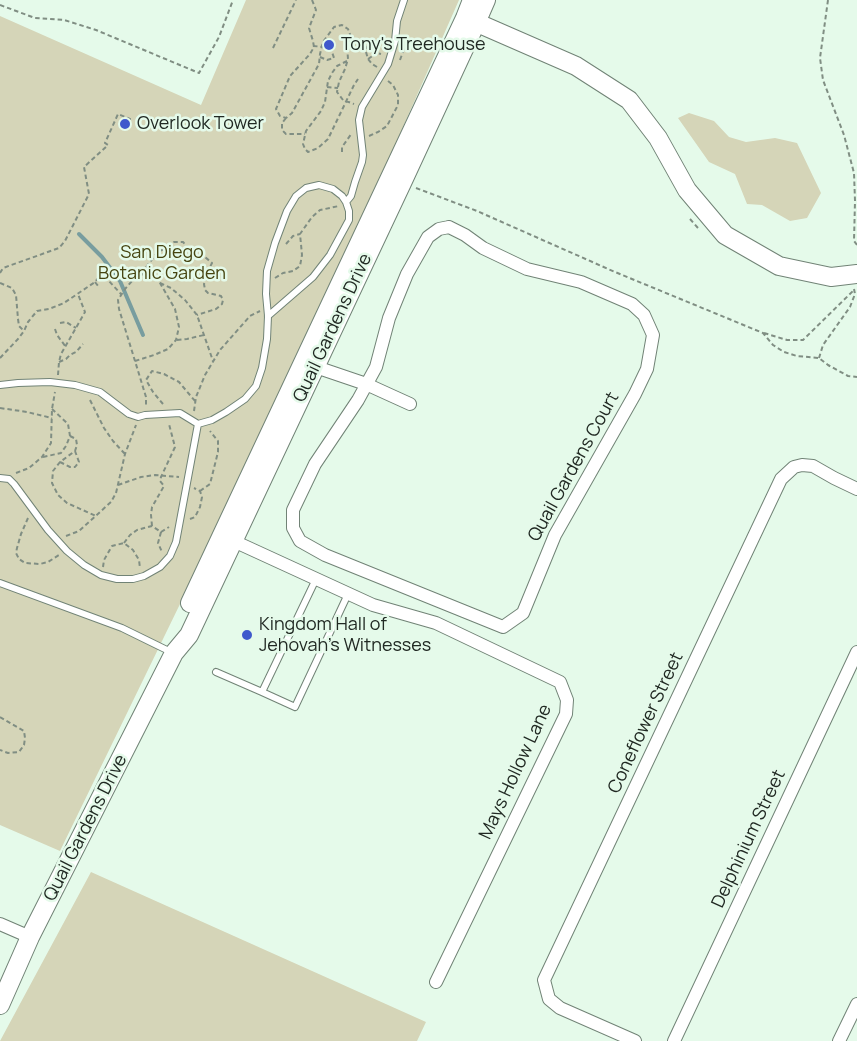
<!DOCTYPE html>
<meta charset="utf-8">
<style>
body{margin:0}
canvas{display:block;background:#e5faea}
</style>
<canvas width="857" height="1041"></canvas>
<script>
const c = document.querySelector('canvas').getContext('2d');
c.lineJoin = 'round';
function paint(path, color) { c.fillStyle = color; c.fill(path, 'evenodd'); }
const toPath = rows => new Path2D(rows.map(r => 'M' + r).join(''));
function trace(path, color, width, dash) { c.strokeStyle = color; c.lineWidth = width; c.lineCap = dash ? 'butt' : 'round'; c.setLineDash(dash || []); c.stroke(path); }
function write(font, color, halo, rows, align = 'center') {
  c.font = font + ' Manrope,sans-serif'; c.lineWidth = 5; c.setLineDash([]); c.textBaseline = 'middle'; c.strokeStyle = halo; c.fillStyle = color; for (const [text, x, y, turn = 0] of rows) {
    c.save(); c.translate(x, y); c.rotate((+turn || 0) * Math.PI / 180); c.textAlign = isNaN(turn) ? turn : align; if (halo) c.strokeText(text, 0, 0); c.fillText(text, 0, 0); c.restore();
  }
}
paint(toPath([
 [246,0,459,0,377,186,266,427,60,851,0,825,0,16,201,105],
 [689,113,714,121,729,137,746,142,775,138,797,143,821,193,807,218,790,221,762,205,747,204,735,174,709,162,678,118],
 [91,872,426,1022,417,1041,0,1041]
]), '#d5d5b8');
trace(toPath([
 [79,234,102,257,120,281,143,335]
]), '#789d9f', 4);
const lane = toPath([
 [346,202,351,196,355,182,362,162,363,155,359,120,362,107,388,64,395,41,397,21,404,0],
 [0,385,18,383,50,382,75,385,100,392,129,414,138,417,145,415,180,413,198,424,212,420,226,412,245,399,256,386,262,368,267,339,268,316,266,294,267,271,275,243,287,211,296,196,306,188,319,185,333,189,342,196,346,202,349,211,349,220,330,255,313,277,268,316],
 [0,478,9,479,14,484,48,530,67,551,84,565,101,575,117,579,133,579,144,576,160,567,170,556,176,542,198,424],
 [316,579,262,692,295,707,348,594],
 [0,583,122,628,173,653],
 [216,672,262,692]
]);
const street = toPath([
 [449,227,465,235,483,248,527,269,581,282,632,304,644,315,653,335,647,369,635,394,555,535,523,613,503,627,325,555,300,541,293,528,293,510,315,464,358,400,376,367,389,318,407,274,428,237,439,229,449,227],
 [310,365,366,384,410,404],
 [227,538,373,605,436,623,560,682,567,700,566,714,436,982],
 [0,924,30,937],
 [635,1041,560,1008,549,999,544,980,781,479,794,467,802,465,813,466,834,478,857,489],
 [674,1041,857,652],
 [839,1041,857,1004]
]);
const secondary = toPath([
 [466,18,576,66,629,100,658,138,687,190,725,235,779,266,831,277,857,274],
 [190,603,465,18,472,0],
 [0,1005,30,937,174,653,189,635,402,183,476,23,486,0]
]);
trace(lane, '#718376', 8);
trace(street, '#718376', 14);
trace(secondary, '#718376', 20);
trace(toPath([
 [312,0,316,10,309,28,313,41,314,47,310,54,290,76,276,109,280,116,286,118,292,113,319,64,320,54,323,42,334,27,342,25,348,29,351,37,347,45,348,59,345,69,339,82,337,92,343,100,354,104],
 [828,0,820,58,823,80,844,135,854,173,855,201,854,241,857,245],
 [0,5,35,18,64,20,96,30,199,73,219,37,233,0],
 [273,48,296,0],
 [320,57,327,60,334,58,331,49,325,47],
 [368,59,377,53],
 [400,60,404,49,404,46],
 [347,61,337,66,332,73,328,81,325,102,321,111,306,131,303,144,305,149,308,152,318,148,328,139,354,85,358,79],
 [377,67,372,64,368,59,366,52,367,47,372,39,376,42,378,48,377,53,381,54],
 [327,87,338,88],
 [286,118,282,123,282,130,286,134,305,134],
 [369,136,378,132,387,126,398,105,398,95,393,85,388,81],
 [342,152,342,147,352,133],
 [416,188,477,211,615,272,763,333,773,345,784,352,797,356,819,358,828,365,848,376,857,377],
 [690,219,698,228],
 [286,244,293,236,300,234],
 [0,273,3,268,59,248,65,241,89,194,84,167,108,145,105,143,118,114,130,119,130,120],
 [102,273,105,266],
 [143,274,144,270,156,254,174,242,183,242,188,248,205,257,212,263,208,271,204,284,205,290,208,293,221,296,223,300,222,304,216,309,197,315],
 [275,278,283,273,293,271,300,266,302,255,300,234,312,217,320,210,339,206],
 [95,282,99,287],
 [0,283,12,288,16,295,18,319,19,326,24,331],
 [160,283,171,288,185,300,197,315,213,361],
 [60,323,66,322,76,328],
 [55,329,57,335,66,347],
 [764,333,787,340,803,340,854,290],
 [177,340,187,339,204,335],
 [0,358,18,339,24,331,28,322,37,311,49,309,64,303,95,282,102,273,106,274,108,280,121,294],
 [819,358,823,345,850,307,855,294,854,289],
 [135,361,154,355,168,349,176,340,179,327,175,309,160,283,153,276,143,274,132,281,125,289,118,300,119,309,135,361,146,397,146,406],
 [59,362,66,359,70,355,76,352,83,344],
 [58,375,59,362,61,354,85,312,78,294],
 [90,400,104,428,113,441,125,454],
 [163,404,153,392,146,380,152,371,164,374,179,382,195,401],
 [0,408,27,412,52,418],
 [194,411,196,397,205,375,220,350,250,316,260,311],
 [70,436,76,439,77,445,75,451,60,462,53,471,52,483,58,495,67,503,96,516],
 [43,457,61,453,66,446,70,436,68,424,52,409],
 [60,462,70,467,75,467,79,462,75,451],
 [16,473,29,468,42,457,51,443,52,409,55,392],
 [118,485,141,477,155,475,179,477],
 [200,491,210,484,218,452,218,441,210,431],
 [28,518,21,534,17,548,16,553,19,559,25,563,40,564,48,562,59,555],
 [190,519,195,517,200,507,202,497,200,491,194,488],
 [152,526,151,515,152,507,164,486,160,481,161,477,175,447,169,424],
 [161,532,169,527],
 [66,536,79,531,111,502,116,493,125,454,136,425],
 [124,543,130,535,137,530,152,526,161,532,158,543,162,552],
 [103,567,104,560,112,546,124,543,133,550,139,560,140,568],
 [0,717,24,731,25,738,24,745,19,752,8,753,0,750]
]), '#808e83', 2, [4.5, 3]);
trace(lane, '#fff', 6);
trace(street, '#fff', 12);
trace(secondary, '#fff', 18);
trace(toPath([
 [313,46,325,47]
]), '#808e83', 2, [4.5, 3]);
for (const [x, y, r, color] of [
 [329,45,6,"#3f59cc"],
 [125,124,6,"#3f59cc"],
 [247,635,6,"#3f59cc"]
]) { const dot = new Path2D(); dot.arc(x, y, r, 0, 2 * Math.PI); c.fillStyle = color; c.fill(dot); trace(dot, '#e5faea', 2); }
write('18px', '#212923', '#e5faea', [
 ["Tony's Treehouse",341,45],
 ["Overlook Tower",137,124],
 ["Kingdom Hall of",259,625],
 ["Jehovah’s Witnesses",259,646]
], 'left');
write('18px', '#464410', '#e5faea', [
 ["San Diego",162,253],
 ["Botanic Garden",162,274]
]);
write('18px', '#212923', '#e5faea', [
 ["Quail Gardens Drive",333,328,-65],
 ["Quail Gardens Court",574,467,-61],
 ["Coneflower Street",646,723,-65],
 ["Mays Hollow Lane",516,772,-65],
 ["Quail Gardens Drive",86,828,-63],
 ["Delphinium Street",749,839,-65]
]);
</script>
